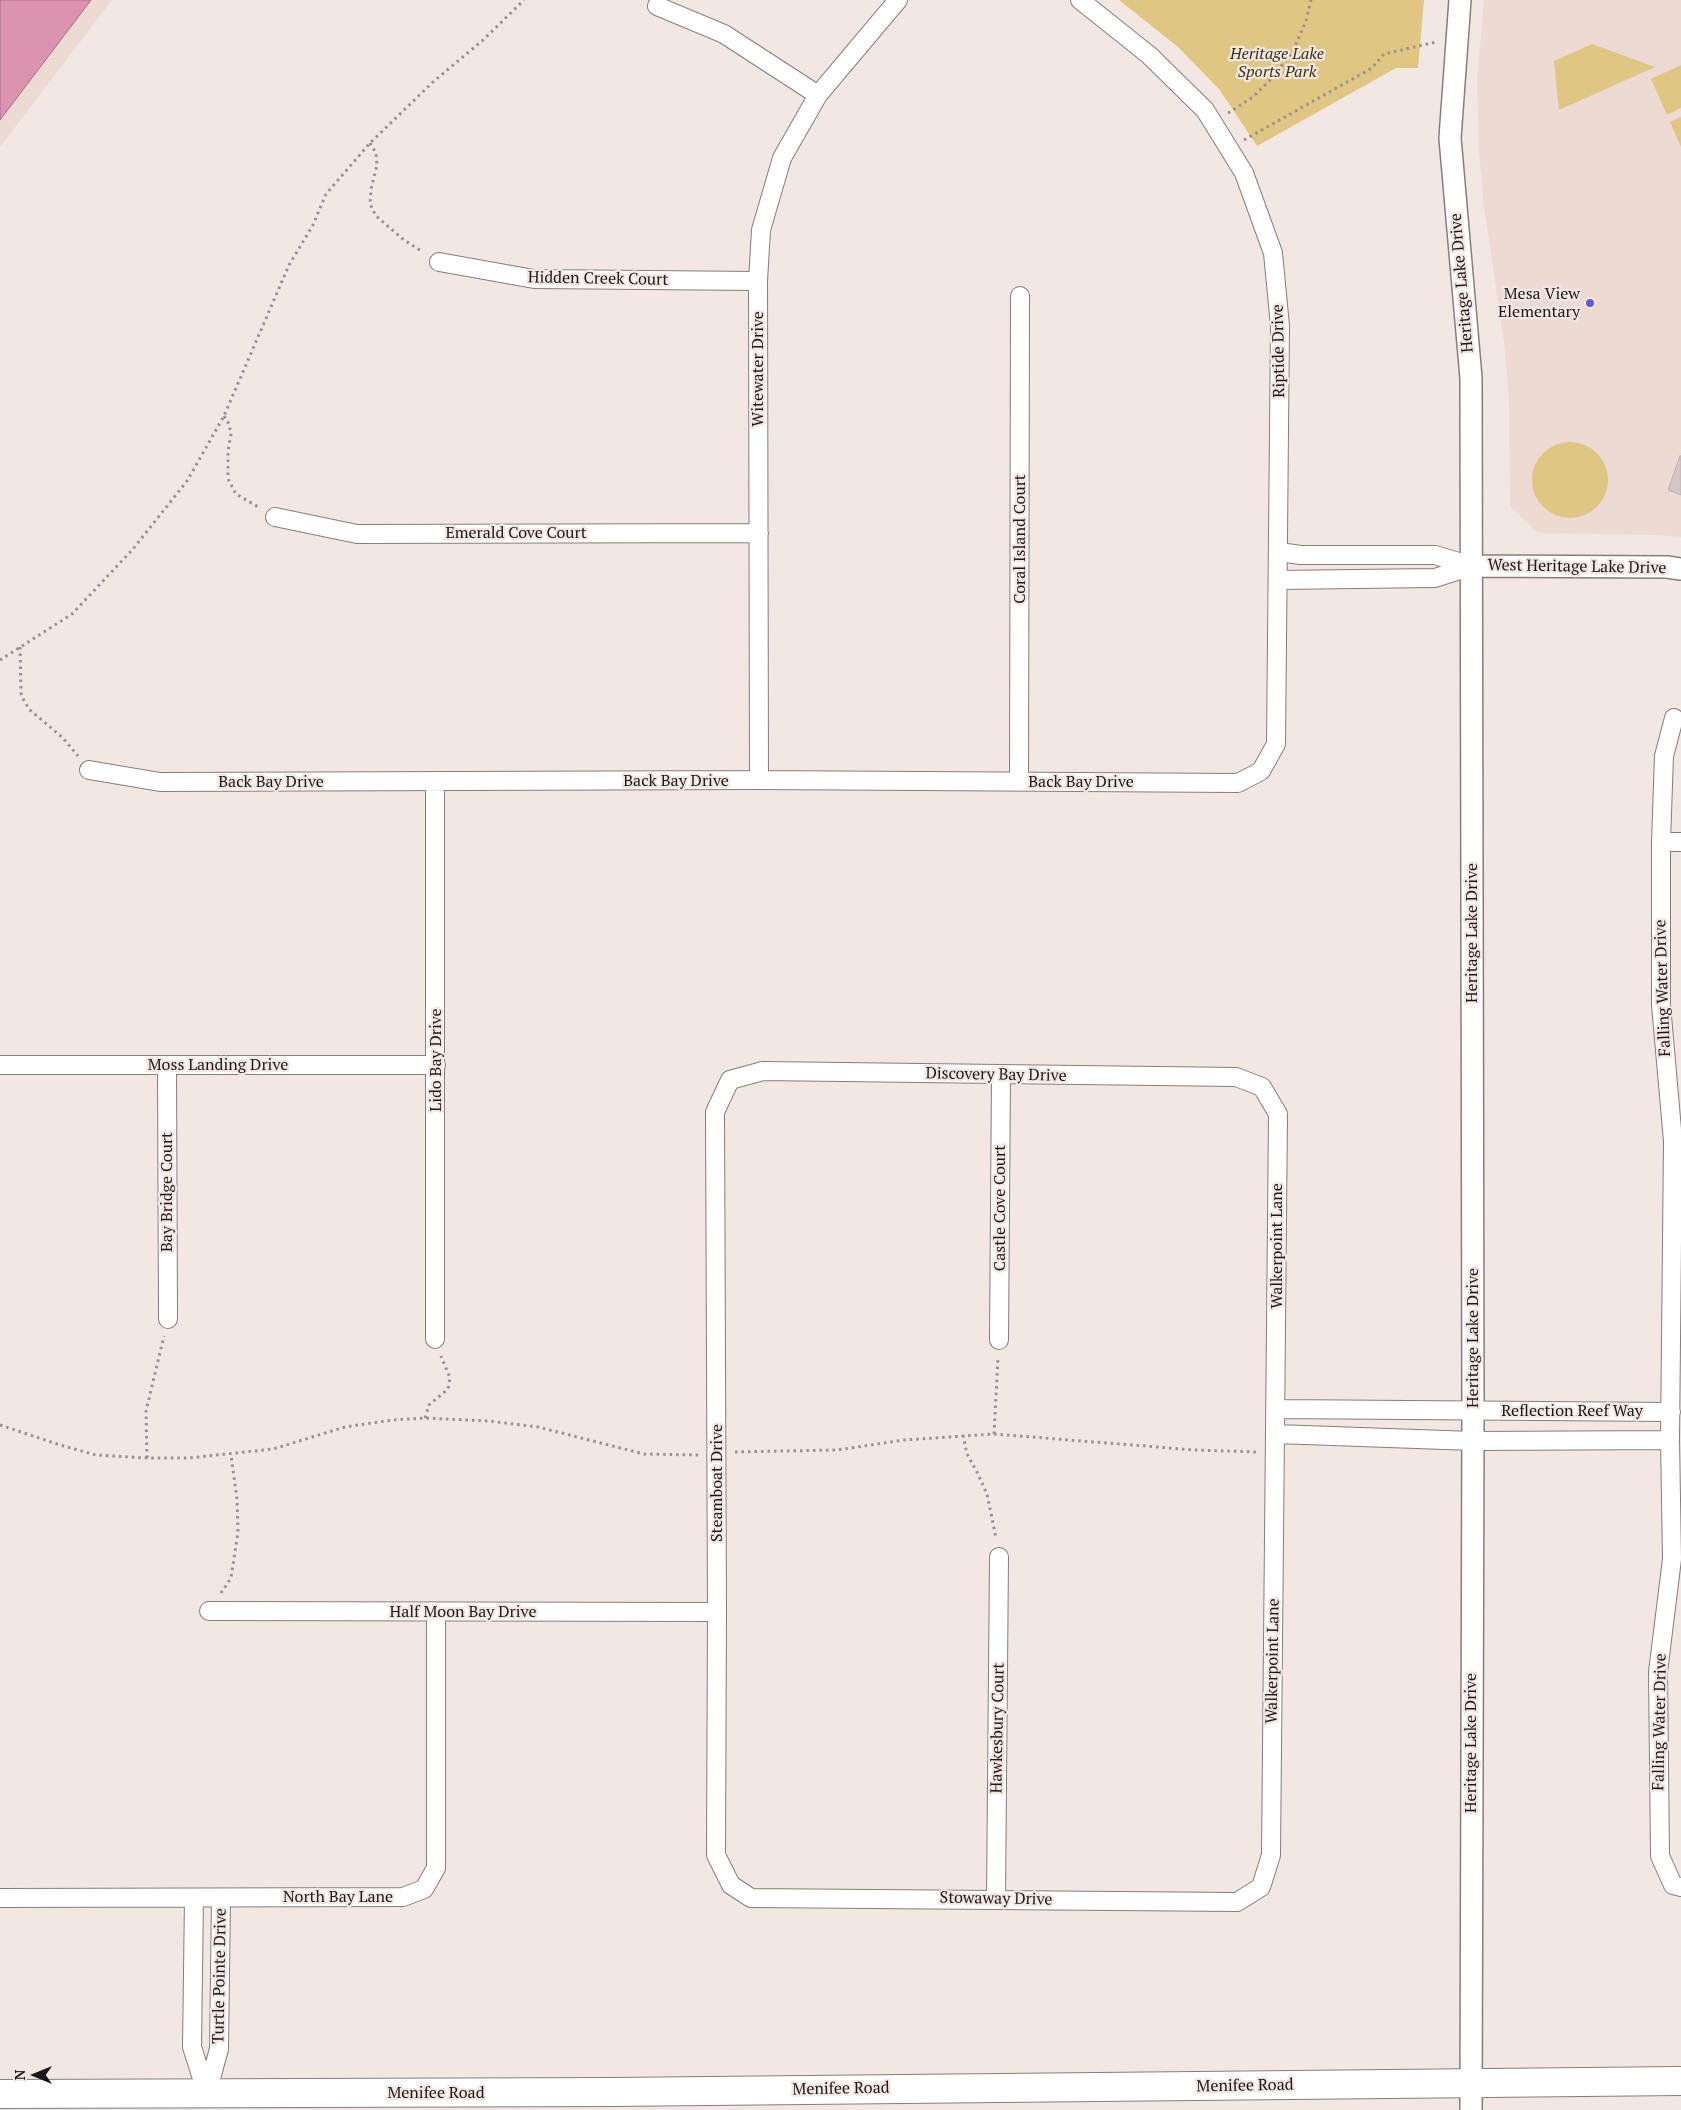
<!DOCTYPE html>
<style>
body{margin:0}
#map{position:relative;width:1681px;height:2110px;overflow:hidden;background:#f2e7e3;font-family:"PT Serif",serif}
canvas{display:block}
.north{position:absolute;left:10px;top:2050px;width:50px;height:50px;-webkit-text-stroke:4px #f2e7e3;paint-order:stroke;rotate:270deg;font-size:14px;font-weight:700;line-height:20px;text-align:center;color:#1c1817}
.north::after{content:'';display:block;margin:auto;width:18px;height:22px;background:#1c1817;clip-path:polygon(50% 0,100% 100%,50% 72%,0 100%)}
</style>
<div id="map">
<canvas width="1681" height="2110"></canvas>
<div class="north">N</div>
</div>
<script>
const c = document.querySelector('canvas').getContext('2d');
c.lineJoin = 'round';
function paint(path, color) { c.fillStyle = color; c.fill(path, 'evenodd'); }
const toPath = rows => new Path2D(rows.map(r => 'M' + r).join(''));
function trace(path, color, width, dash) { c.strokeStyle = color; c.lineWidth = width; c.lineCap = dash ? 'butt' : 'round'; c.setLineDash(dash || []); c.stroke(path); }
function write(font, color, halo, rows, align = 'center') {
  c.font = font + ' "PT Serif",serif'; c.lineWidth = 4.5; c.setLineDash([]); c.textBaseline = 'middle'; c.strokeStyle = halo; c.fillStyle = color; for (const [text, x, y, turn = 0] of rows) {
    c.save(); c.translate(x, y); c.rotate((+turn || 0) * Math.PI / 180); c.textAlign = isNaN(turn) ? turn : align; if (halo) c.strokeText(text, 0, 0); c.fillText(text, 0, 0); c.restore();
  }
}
paint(toPath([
 [0,0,112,0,0,147],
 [1484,0,1681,0,1681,537,1655,535,1538,533,1510,506,1509,399,1504,342,1484,206,1479,151,1477,81]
]), '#eddad3');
paint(toPath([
 [1119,0,1424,0,1418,68,1396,68,1257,146,1219,89,1178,47],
 [1592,44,1655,67,1559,110,1554,61],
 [1681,65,1681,108,1667,115,1651,79],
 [1681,117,1681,147,1670,122],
 '1532 480a38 38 0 1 1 76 0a38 38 0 1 1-76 0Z'
]), '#dfc683');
const water = toPath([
 [0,0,91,0,0,120,0,0]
]);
paint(water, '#dc93b0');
trace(water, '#a26e82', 1);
const building = toPath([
 [1680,456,1681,456,1681,495,1668,490,1680,456]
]);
paint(building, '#d2c6c6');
trace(building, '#bcb0b0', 1);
const minor = toPath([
 [657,6,724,34,818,95],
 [439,262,534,279,758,281],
 [275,517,357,534,759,533],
 [1279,552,1301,555,1435,555,1472,566],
 [1278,580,1435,578,1472,566],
 [1674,718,1664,756,1661,842,1661,1005,1673,1141,1670,1440,1672,1559,1658,1672,1660,1856,1673,1885,1681,1887],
 [89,770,160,782,759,780,1238,783,1261,771,1276,744,1280,326,1273,253,1244,173,1205,110,1149,55,1080,0],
 [759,780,758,281,761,230,782,158,818,95,898,0],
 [435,782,435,1339],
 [1019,782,1020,296],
 [1661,842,1681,842],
 [0,1065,436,1065],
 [167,1065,168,1319],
 [763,1071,1236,1077,1262,1087,1278,1114,1271,1855,1261,1887,1237,1902,751,1898,731,1885,716,1855,717,1612,715,1112,730,1080,763,1071],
 [999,1340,1001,1075],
 [1276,1409,1671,1412],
 [1276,1434,1473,1441,1670,1440],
 [209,1611,717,1612],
 [0,1898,403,1897,424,1889,436,1868,436,1612],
 [194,1898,192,2047,207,2094],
 [996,1899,999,1557],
 [207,2093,219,2049,221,1898]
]);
const tertiary = toPath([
 [1460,0,1450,138,1471,378,1473,1411,1471,2110],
 [1472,566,1667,567,1681,569]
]);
const primary = toPath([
 [0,2094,612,2092,1681,2081]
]);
trace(minor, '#877d7a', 20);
trace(tertiary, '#877d7a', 24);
trace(primary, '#877d7a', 30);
trace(toPath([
 [1228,113,1253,97,1273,77,1293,51,1306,21,1311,0],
 [1244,140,1372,68,1384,54,1436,42],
 [370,143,376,153,377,165,371,189,370,204,376,216,404,240,423,252],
 [224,416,229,424,231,434,228,451,228,479,236,494,260,508],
 [20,647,21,693,24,701,30,710,63,738,78,756],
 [0,660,72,614,133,549,187,481,224,416,289,265,313,225,326,194,370,143,434,81,482,41,524,0],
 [425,1418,429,1405,448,1389,450,1378,441,1356],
 [0,1425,60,1445,96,1455,147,1458,189,1458,273,1449,345,1427,392,1420,425,1418,489,1421,538,1427,644,1454,699,1455],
 [994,1434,998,1358],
 [963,1435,967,1454,977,1472,987,1494,996,1538],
 [735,1452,837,1450,904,1440,994,1434,1195,1450,1257,1452],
 [147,1458,146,1411,164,1336],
 [221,1593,231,1578,238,1532,237,1499,231,1455]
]), '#9b9290', 3, [2.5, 4]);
trace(minor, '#fff', 18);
trace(tertiary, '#fff', 21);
trace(primary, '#fff', 28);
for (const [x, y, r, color] of [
 [1590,303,5,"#655bd4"]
]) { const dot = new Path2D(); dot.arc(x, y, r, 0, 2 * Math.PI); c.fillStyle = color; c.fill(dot); trace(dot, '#f2e7e3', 2); }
write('italic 16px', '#3e3212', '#f2e7e3', [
 ["Heritage Lake",1277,54],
 ["Sports Park",1277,72]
]);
write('16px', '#1c1817', '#f2e7e3', [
 ["Hidden Creek Court",598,279,1],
 ["Heritage Lake Drive",1462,283,-95],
 ["Riptide Drive",1279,351,-91],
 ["Witewater Drive",758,369,-90],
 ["Emerald Cove Court",516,533],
 ["Coral Island Court",1020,539,-90],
 ["West Heritage Lake Drive",1577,567,1],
 ["Back Bay Drive",676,781],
 ["Back Bay Drive",271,782],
 ["Back Bay Drive",1081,782],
 ["Heritage Lake Drive",1472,933,-90],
 ["Falling Water Drive",1663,988,-92],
 ["Lido Bay Drive",436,1060,-90],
 ["Moss Landing Drive",218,1065],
 ["Discovery Bay Drive",996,1075,1],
 ["Bay Bridge Court",167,1192,-90],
 ["Castle Cove Court",1000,1208,-90],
 ["Walkerpoint Lane",1277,1246,-90],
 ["Heritage Lake Drive",1473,1338,-90],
 ["Reflection Reef Way",1572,1411],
 ["Steamboat Drive",717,1483,-90],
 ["Half Moon Bay Drive",463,1612],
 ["Walkerpoint Lane",1273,1661,-89],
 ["Falling Water Drive",1660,1722,-89],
 ["Hawkesbury Court",998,1728,-89],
 ["Heritage Lake Drive",1471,1743,-90],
 ["North Bay Lane",338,1897],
 ["Stowaway Drive",996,1899,1],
 ["Turtle Pointe Drive",220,1976,-89],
 ["Menifee Road",1245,2086,-1],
 ["Menifee Road",841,2089,-1],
 ["Menifee Road",436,2093]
]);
write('16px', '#1c1817', '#f2e7e3', [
 ["Mesa View",1580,294],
 ["Elementary",1580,312]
], 'right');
</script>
